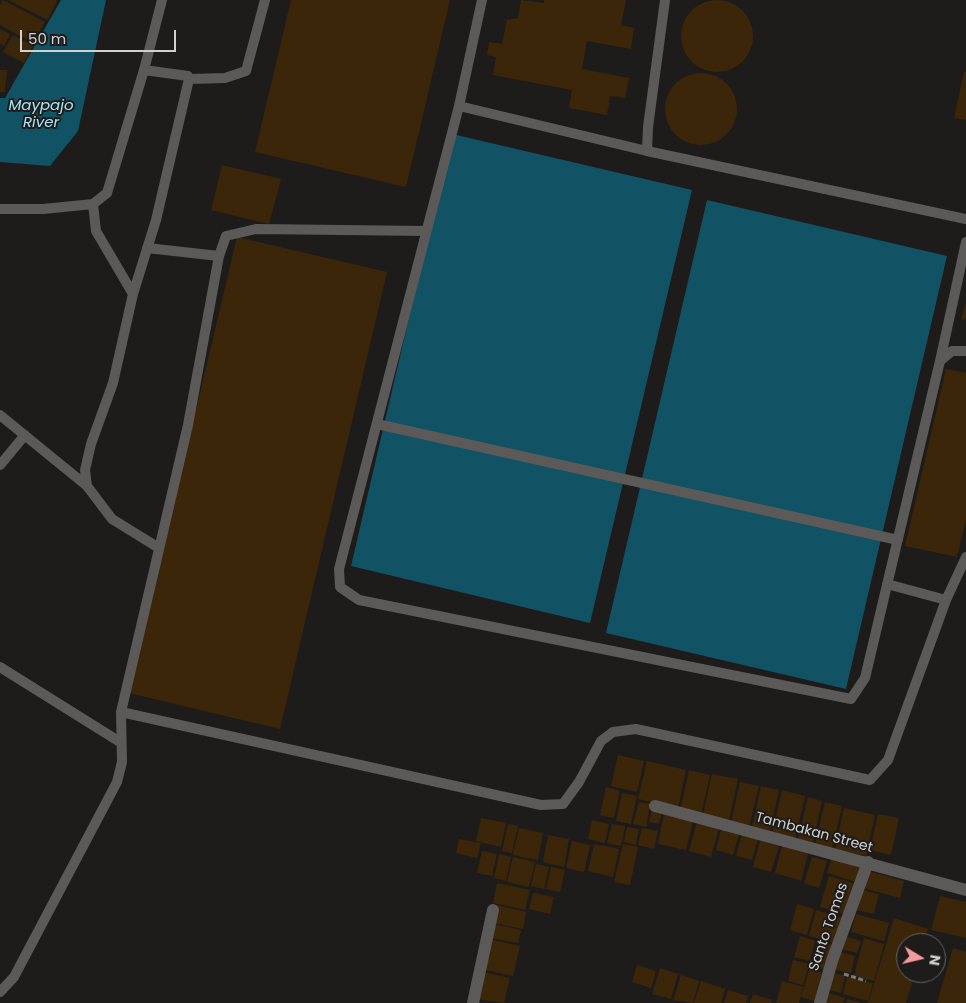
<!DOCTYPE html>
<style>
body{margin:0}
#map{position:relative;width:966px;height:1003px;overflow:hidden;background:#1e1c1a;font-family:Poppins,sans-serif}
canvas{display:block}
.north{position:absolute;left:896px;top:933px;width:50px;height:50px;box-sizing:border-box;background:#1e1c1a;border:1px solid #666462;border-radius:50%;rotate:99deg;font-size:14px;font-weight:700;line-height:20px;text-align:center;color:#d2d1cf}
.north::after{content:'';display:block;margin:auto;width:18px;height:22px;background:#f49aa0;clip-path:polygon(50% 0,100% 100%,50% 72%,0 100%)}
.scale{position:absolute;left:20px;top:30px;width:156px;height:22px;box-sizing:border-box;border:2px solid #d2d1cf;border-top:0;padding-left:6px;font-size:15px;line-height:18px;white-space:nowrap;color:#d2d1cf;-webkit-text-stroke:4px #1e1c1a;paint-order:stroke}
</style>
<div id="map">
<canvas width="966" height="1003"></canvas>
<div class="north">N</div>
<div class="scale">50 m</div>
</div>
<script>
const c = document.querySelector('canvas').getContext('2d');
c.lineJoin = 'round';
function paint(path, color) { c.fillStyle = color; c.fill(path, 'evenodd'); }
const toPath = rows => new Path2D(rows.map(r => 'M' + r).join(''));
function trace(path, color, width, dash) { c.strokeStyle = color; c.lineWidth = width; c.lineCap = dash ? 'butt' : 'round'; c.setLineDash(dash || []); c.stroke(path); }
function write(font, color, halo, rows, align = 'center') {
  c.font = font + ' Poppins,sans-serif'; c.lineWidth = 4; c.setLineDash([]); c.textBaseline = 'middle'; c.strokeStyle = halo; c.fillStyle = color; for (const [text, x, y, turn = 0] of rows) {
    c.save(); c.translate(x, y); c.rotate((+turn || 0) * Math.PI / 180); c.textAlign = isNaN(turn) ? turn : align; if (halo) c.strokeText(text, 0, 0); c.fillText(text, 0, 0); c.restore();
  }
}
paint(toPath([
 [61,0,106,0,78,131,50,166,0,162,0,98,5,98],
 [452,134,692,190,590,623,351,566],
 [707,200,947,256,846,689,606,633]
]), '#115264');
paint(toPath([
 '681 36a36 36 0 1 1 72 0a36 36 0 1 1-72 0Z',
 [3,0,45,22,33,43,0,25,0,5],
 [8,0,57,0,48,20],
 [291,0,450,0,406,187,255,152],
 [521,0,544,3,544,0,626,0,621,25,634,28,631,49,587,41,582,69,629,78,625,98,610,96,607,115,569,108,572,90,493,75,496,57,487,55,489,42,502,44,507,20,518,18],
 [0,29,10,34,4,46,0,43],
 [13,35,33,46,24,63,3,52],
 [0,70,7,70,5,92,0,92],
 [964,72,966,72,966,120,954,118],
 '665 109a36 36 0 1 1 72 0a36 36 0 1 1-72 0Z',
 [222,165,281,179,269,224,211,210],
 [237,237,387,272,280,729,129,693],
 [966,302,966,320,961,319],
 [946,369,966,373,966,519,957,557,905,546],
 [618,755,644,761,637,792,611,786],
 [647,761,686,770,678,808,638,799],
 [689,770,710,775,701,815,680,811],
 [712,774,738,779,729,821,703,815],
 [740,782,759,786,749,827,731,823],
 [761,786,779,790,770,832,752,828],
 [606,787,620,791,614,818,600,815],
 [782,790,805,796,795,839,772,834],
 [622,793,637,796,631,824,616,821],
 [808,797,822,801,813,842,798,839],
 [639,802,650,804,646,827,633,824],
 [825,802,842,806,832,849,815,845],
 [844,808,875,815,866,856,835,849],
 [652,809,662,811,659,824,649,822],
 [664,814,693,821,686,850,658,844],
 [878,814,899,818,891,855,870,850],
 [481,818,506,823,501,847,476,841],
 [592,820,609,824,605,843,588,839],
 [697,822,719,828,711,857,689,851],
 [508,824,518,826,512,853,502,851],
 [612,824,625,826,621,846,607,843],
 [627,827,639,829,636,845,624,842],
 [519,828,543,833,538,860,513,855],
 [642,828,658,831,654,849,638,845],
 [721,830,739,835,733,855,716,850],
 [742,834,758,839,752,860,736,856],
 [548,835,569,839,564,867,543,862],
 [459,839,481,843,477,858,456,853],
 [760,840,779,846,771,872,753,867],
 [572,841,590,845,584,872,566,868],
 [594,844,619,849,613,877,588,871],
 [623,844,638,847,630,885,614,882],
 [782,846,808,854,801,881,775,873],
 [482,851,497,854,492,876,477,873],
 [499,854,511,857,506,881,494,878],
 [513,857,535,862,529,887,507,882],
 [812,857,827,861,819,888,804,883],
 [832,857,861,866,856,882,827,873],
 [536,864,549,867,544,889,531,886],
 [551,867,565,870,560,892,546,889],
 [868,871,904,881,900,898,863,888],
 [829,876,856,884,847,915,820,907],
 [497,883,530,890,525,910,493,903],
 [862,890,879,894,874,914,857,910],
 [533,893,554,897,550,914,529,909],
 [940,896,966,902,966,938,931,930],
 [797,904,814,909,807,935,790,930],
 [497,905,526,912,523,929,493,923],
 [816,910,843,918,836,943,809,936],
 [856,914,889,923,884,941,851,932],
 [894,918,928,929,924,943,906,943,906,973,915,973,906,1003,868,1003],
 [494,924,521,930,518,943,491,938],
 [800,936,815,941,810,961,794,957],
 [844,936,861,941,857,953,841,949],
 [864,938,884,944,874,981,854,976],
 [489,939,520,946,513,976,482,969],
 [818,941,833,945,826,970,811,966],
 [953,948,966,952,966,1003,937,1003],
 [837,951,855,956,851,973,832,969],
 [793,960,809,964,803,985,788,981],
 [637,965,656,971,651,988,632,982],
 [660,968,678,974,671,999,652,994],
 [809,970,822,973,815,1001,801,997],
 [483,972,510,978,504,1003,477,999],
 [830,972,845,976,841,993,826,989],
 [681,975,699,981,693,1003,673,1000],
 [847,977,873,983,868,1001,843,994],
 [701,981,725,989,721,1003,694,1003],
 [782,981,803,987,799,1003,776,1003],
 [728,990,748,996,746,1003,724,1003],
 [824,992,845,998,843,1003,821,1003],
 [753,994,772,1000,771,1003,750,1003],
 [847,999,859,1002,859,1003,846,1003]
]), '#3b260a');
trace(toPath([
 [844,974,866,981]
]), '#7c7b79', 3, [5, 2.5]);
trace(toPath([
 [482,0,459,106,339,569,340,587,359,600,851,699,865,678,940,361,952,351,966,351],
 [665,0,648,127,647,151,966,219],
 [144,70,188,76,189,79,225,78,246,71,265,0],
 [459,106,647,151],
 [93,204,96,231,133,294],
 [0,209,43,209,93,204,107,193,144,70,162,0],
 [147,248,219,256],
 [940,361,966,242],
 [0,415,87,486],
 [377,424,898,540],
 [0,465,25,435],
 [159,548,112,519,87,486,85,470,91,444,113,383,133,294,156,220,189,79],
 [887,584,946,600],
 [0,667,120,742],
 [121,712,541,805,563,804,579,782,601,741,613,732,636,729,870,780,888,760,946,600,966,557],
 [0,992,14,977,117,782,122,762,121,712,188,425,219,256,226,236,256,229,426,231]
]), '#5b5a59', 10);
trace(toPath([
 [473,1003,493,910],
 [820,1003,832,961,868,862]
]), '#5b5a59', 12);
trace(toPath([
 [655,806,966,890]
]), '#5b5a59', 12);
write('14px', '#d2d1cf', '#1e1c1a', [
 ["Tambakan Street",814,833,15],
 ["Santo Tomas",829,927,-71]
]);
write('italic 15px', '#a7e5fb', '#1e1c1a', [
 ["Maypajo",41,106],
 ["River",41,123]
]);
</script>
